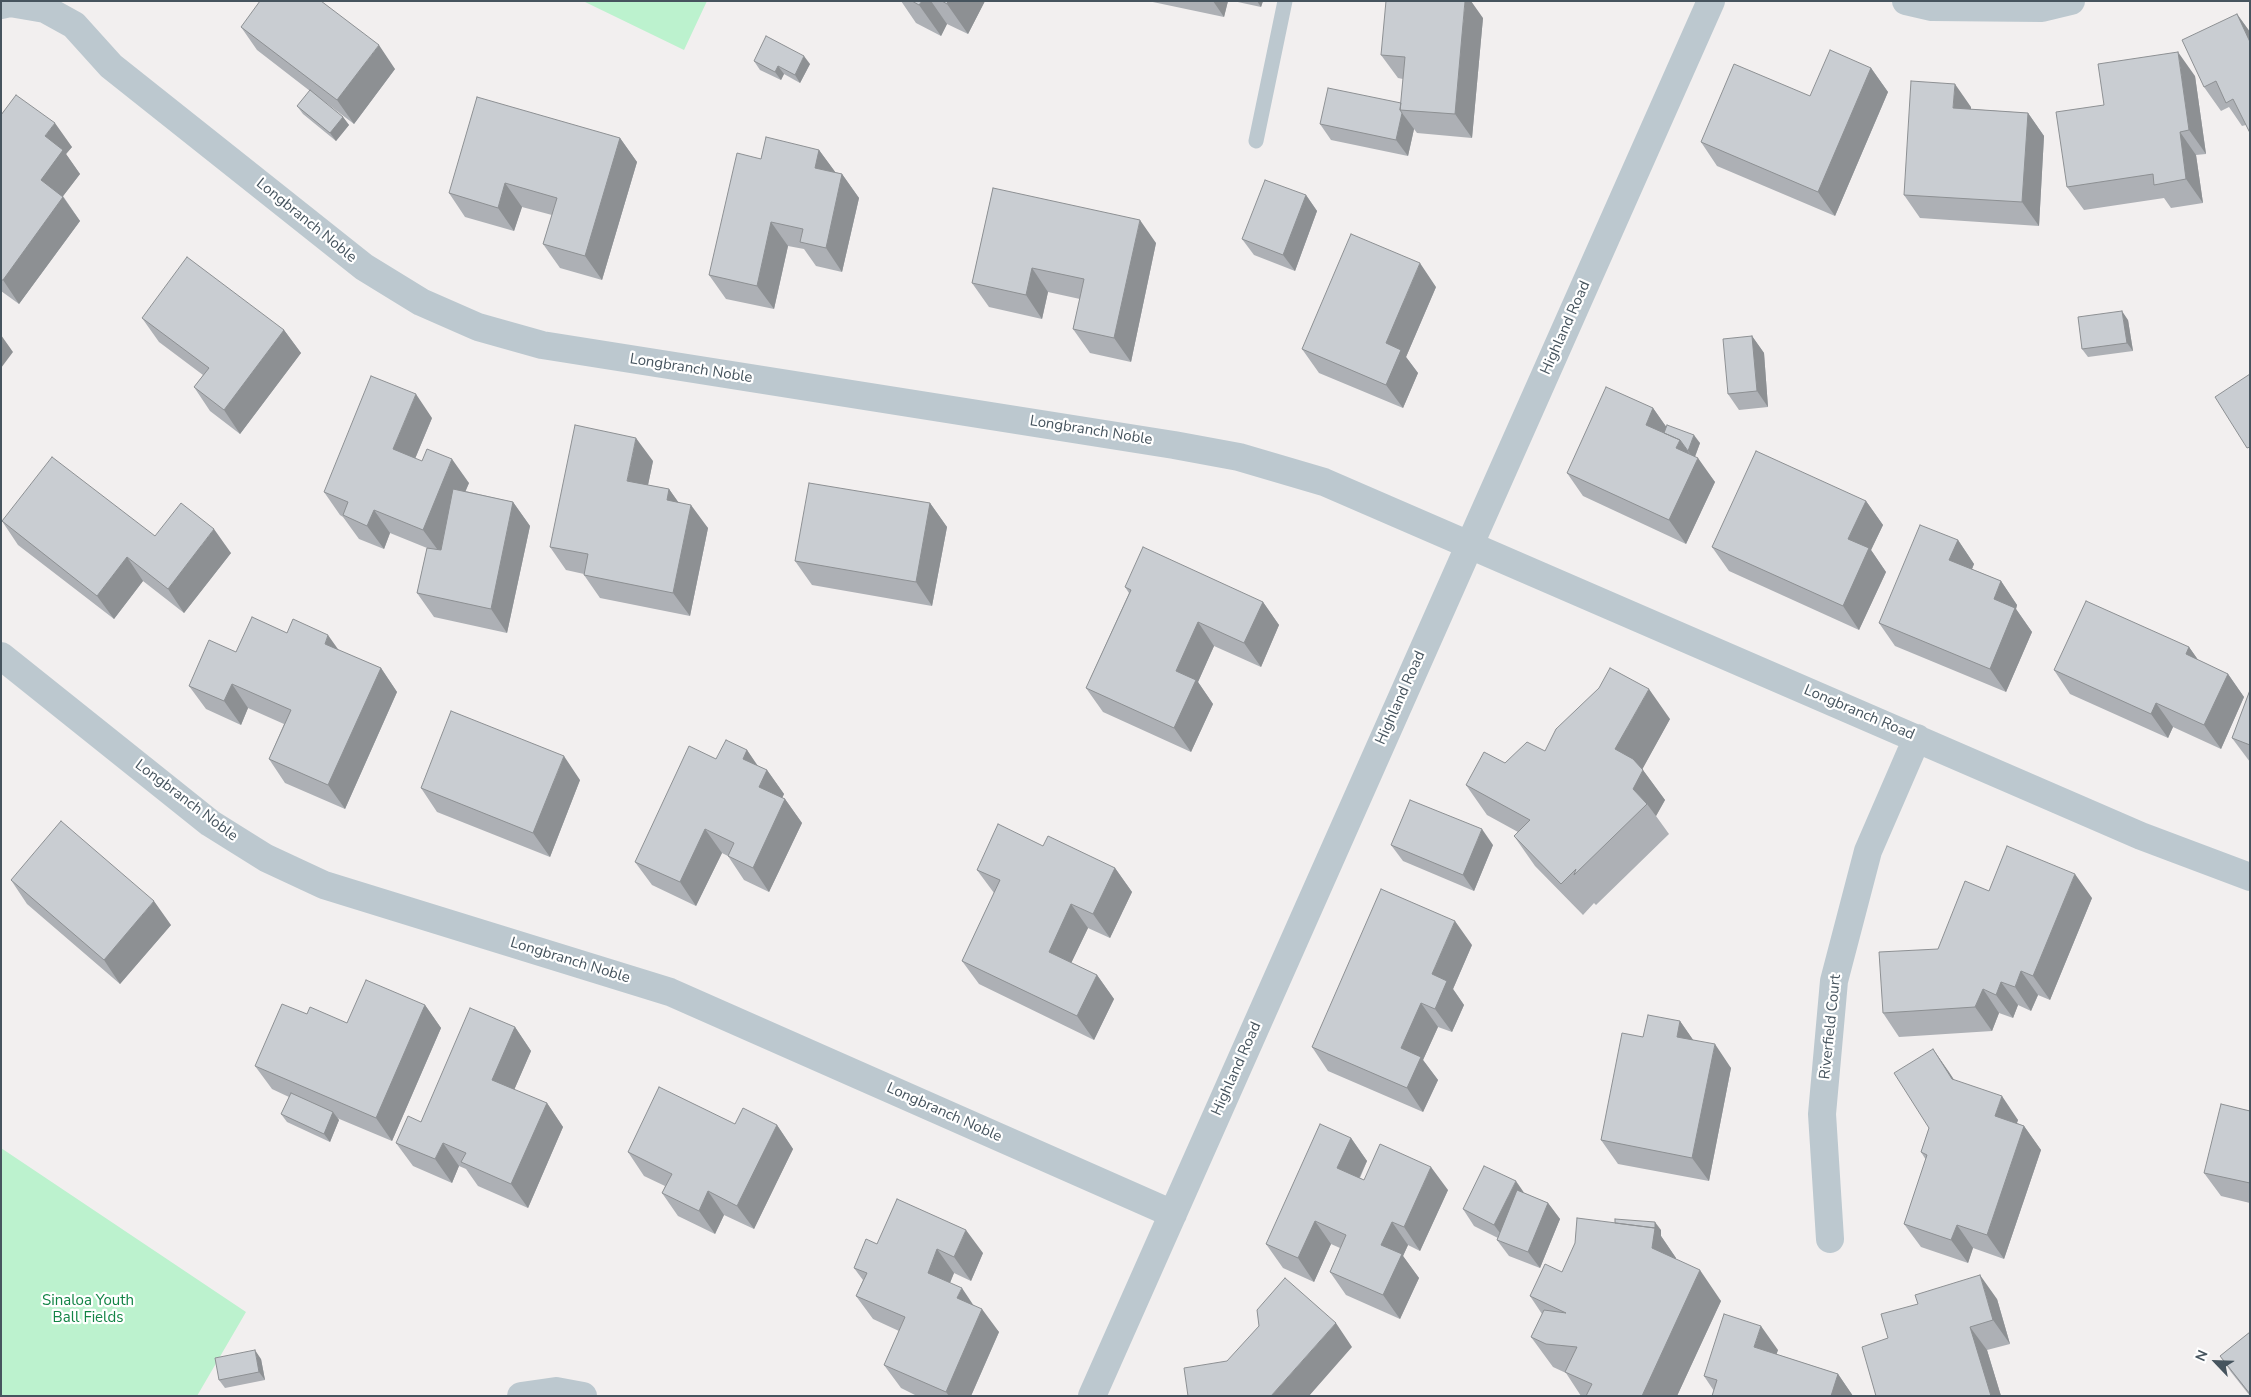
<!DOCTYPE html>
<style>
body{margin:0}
#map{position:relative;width:2251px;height:1397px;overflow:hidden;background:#f2efef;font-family:"Nunito Sans",sans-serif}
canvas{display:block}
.frame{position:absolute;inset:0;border:2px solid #46545e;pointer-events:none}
.north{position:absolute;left:2191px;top:1337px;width:50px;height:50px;-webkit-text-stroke:4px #fff;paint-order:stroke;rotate:294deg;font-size:14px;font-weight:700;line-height:20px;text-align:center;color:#46545e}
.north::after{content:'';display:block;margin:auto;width:18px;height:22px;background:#46545e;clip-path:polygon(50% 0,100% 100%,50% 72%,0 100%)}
</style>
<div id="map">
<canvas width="2251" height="1397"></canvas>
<div class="frame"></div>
<div class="north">N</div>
</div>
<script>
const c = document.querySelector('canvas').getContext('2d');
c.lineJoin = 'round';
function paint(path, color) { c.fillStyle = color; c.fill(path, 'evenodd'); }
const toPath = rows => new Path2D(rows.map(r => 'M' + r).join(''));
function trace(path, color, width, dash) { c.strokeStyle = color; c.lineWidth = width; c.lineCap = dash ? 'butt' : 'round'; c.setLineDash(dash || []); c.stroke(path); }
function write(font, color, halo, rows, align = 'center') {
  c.font = font + ' "Nunito Sans",sans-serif'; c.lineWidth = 4.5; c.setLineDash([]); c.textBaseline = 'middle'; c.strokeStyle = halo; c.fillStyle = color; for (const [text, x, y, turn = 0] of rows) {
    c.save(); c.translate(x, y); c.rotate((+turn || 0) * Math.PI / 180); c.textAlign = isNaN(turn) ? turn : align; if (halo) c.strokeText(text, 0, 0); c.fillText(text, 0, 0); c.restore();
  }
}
paint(toPath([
 [583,1,707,1,684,50],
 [1,1148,246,1312,197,1396,1,1396]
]), '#bcf2ce');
trace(toPath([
 [1256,141,1285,1]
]), '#bcc8cf', 15);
trace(toPath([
 [1906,1,1932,7,2042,8,2071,1],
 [1,5,10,3,45,9,74,25,111,66,364,267,421,302,478,327,542,345,1174,445,1239,457,1324,482,2141,836,2250,877],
 [1,656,210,823,266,858,324,885,670,992,1173,1214],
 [1830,1239,1822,1114,1834,981,1868,851,1917,738],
 [521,1396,556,1391,583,1396],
 [1092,1396,1711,1]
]), '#bcc8cf', 28);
paint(toPath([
 [901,1,985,1,968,34,947,24,941,36,916,23],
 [1148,1,1228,1,1224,17],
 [1233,1,1263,1,1261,7],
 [2237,14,2250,32,2250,133,2246,125,2242,126,2229,107,2221,111,2204,87],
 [1483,18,1472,138,1417,133,1414,129,1408,156,1331,140,1320,124,1401,103,1403,79,1398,78,1381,55],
 [241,27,395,69,354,124,321,99,343,117,349,125,336,141,303,114,297,106,310,91,257,50],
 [754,61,810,64,800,83,784,74,781,80,760,70],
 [1871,68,1888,92,1835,216,1717,166,1701,142,1810,96],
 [2195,76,2206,154,2196,155,2203,203,2171,208,2164,198,2084,210,2067,187,2104,105],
 [1971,107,1971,109,2028,113,2044,136,2039,226,1920,218,1904,195],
 [1,115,72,147,66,154,80,174,63,196,80,221,19,304,1,291],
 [620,138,637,162,602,280,560,268,543,244,552,215,522,207,514,231,465,217,449,193],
 [819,150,835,172,842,174,859,198,842,272,816,266,804,249,788,246,774,309,726,299,709,275,761,159],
 [993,188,1156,243,1131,362,1090,353,1073,329,1080,299,1048,292,1042,319,989,307,972,283],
 [1306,195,1317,211,1295,271,1254,255,1242,239],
 [1436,287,1406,357,1418,373,1403,408,1319,373,1302,349],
 [142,318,284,330,301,353,240,434,210,411,194,387,203,375,159,342],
 [2128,320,2133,351,2088,357,2082,349],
 [1752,336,1764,353,1768,407,1739,410,1728,394],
 [1653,408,1666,427,1700,443,1695,457,1715,482,1686,544,1583,496,1567,473],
 [432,418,415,459,469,483,465,491,513,502,530,526,507,633,434,617,417,593,427,548,390,533,384,549,359,539,343,517,340,515,324,492],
 [653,461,648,485,669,489,678,502,708,528,690,616,600,598,584,575,584,574,566,570,550,547],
 [1866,501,1883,525,1871,550,1886,572,1859,630,1729,571,1712,547],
 [930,503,947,527,932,606,812,585,795,561],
 [2,521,155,536,231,553,184,613,143,581,114,619,18,545],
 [1958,540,1974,564,1972,569,2001,581,2017,605,2016,609,2032,632,2006,692,1895,646,1879,623],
 [1125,587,1263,602,1279,625,1261,667,1214,646,1198,682,1213,704,1191,752,1103,712,1086,688,1129,593],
 [287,633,338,650,381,668,397,692,345,809,285,783,269,759,284,724,248,708,241,725,206,709,189,686],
 [2189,647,2198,660,2228,674,2244,697,2221,749,2173,727,2168,738,2070,694,2054,670],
 [2250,690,2250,762,2232,738],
 [1670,719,1642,769,1665,800,1656,816,1669,834,1596,905,1594,903,1583,915,1535,866,1514,836,1518,832,1487,815,1466,785,1505,763,1545,751],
 [747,750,758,766,767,770,784,794,782,798,785,799,802,823,769,892,744,880,728,856,722,853,696,906,652,885,635,862,716,759],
 [580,780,550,857,437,812,421,788],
 [1391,845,1493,845,1474,891,1403,861],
 [1043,846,1115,868,1132,892,1110,938,1088,928,1071,963,1097,975,1114,999,1094,1040,979,984,962,961,994,893,977,870],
 [11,880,171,925,120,984,27,904],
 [1989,891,2092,898,2050,1000,2038,995,2031,1011,2018,1005,2013,1018,1999,1013,1992,1031,1899,1037,1883,1013],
 [1472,945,1453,989,1464,1005,1452,1032,1438,1027,1423,1060,1438,1080,1423,1112,1328,1071,1312,1047],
 [425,1005,441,1028,392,1141,337,1118,339,1120,330,1142,287,1122,281,1114,289,1097,272,1089,255,1066,307,1014,347,1023],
 [1680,1021,1693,1040,1731,1068,1709,1181,1618,1164,1601,1140,1643,1037],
 [515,1027,531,1051,514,1090,547,1103,563,1127,528,1208,478,1186,466,1169,459,1166,452,1183,413,1166,396,1143,421,1122],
 [1933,1049,1954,1080,2018,1120,2017,1123,2024,1126,2041,1150,2004,1259,1973,1248,1968,1263,1921,1247,1904,1224,1926,1160,1921,1152,1929,1128],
 [2250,1111,2250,1203,2221,1196,2204,1173],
 [735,1124,777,1125,793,1149,754,1229,724,1215,715,1234,678,1216,662,1193,665,1186,644,1176,628,1152],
 [1351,1138,1367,1161,1360,1178,1364,1180,1448,1190,1420,1251,1408,1245,1403,1256,1419,1278,1400,1319,1346,1295,1330,1272,1340,1248,1331,1244,1314,1282,1283,1268,1266,1244],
 [1524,1193,1548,1203,1560,1219,1540,1268,1509,1256,1497,1240,1498,1238,1474,1226,1463,1209],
 [1661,1230,1661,1236,1676,1258,1676,1259,1721,1301,1677,1396,1581,1396,1566,1373,1553,1367,1531,1337,1542,1314,1530,1296,1562,1272],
 [877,1244,983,1253,971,1281,954,1273,950,1283,973,1305,999,1332,971,1396,917,1396,901,1388,884,1365,899,1331,873,1319,856,1296,863,1280,854,1268],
 [1997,1299,2010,1344,1987,1350,2001,1396,1876,1396,1888,1338],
 [2250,1332,2250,1396,2231,1372,2220,1356],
 [1778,1350,1776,1354,1838,1374,1853,1396,1712,1396,1714,1391,1704,1376],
 [261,1359,265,1380,225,1388,219,1380]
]), '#adb0b5');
paint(toPath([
 [922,1,931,1,947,24,941,36,919,5],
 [948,1,985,1,968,34,947,4],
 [1213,1,1228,1,1224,17],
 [1257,1,1263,1,1261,7],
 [1465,1,1471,1,1483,18,1472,138,1455,114],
 [2237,14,2250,32,2250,42],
 [379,45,395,69,354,124,337,100],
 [2178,52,2195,76,2206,154,2189,130],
 [804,56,810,64,800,83,795,75],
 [778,66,784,74,781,80,775,72],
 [1871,68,1888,92,1835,216,1818,192],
 [1955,84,1971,107,1970,132,1953,108],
 [1402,113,1414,129,1408,156,1396,140],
 [2028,113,2044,136,2039,226,2022,202],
 [343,117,349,125,336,141,330,133],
 [55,123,72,147,66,154,80,174,57,204,41,180,45,136],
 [2180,132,2196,155,2203,203,2186,179],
 [620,138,637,162,602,280,585,256],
 [819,150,836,173,815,168],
 [842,174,859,198,842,272,826,248],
 [505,183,522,207,514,231,498,208],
 [1306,195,1317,211,1295,271,1283,255],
 [63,197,80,221,19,304,3,280],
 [1140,220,1156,243,1131,362,1114,338],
 [771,222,788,246,774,309,757,286],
 [1420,263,1436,287,1406,357,1418,373,1403,408,1386,385,1386,343],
 [1032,268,1048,292,1042,319,1026,295],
 [2122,311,2128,320,2133,351,2127,343],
 [284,330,301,353,240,434,224,410],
 [1,335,13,352,1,368],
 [1752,336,1764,353,1768,407,1757,391],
 [416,394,432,418,409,473,393,449],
 [1653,408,1670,432,1665,442,1646,425],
 [1694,435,1700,443,1694,459,1688,451],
 [636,438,653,461,644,504,627,481],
 [1680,440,1696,463,1698,458,1715,482,1686,544,1669,520,1676,448],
 [452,459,469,483,440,553,423,530],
 [669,489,686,513,667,500],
 [1866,501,1883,525,1871,550,1886,572,1859,630,1843,606,1848,539],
 [513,502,530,526,507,633,491,609],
 [930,503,947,527,932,606,916,582],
 [691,505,708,528,690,616,673,593],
 [374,510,390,533,384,549,367,526],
 [214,529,231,553,184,613,168,589],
 [1958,540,1974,564,1966,584,1949,560],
 [127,557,143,581,114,619,97,596],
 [2001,581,2017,605,2016,609,2032,632,2006,692,1990,669,1994,599],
 [1263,602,1279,625,1261,667,1244,643],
 [1198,622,1214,646,1198,682,1213,704,1191,752,1174,728,1176,671],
 [328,635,345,659,325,644],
 [2189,647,2206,671,2186,654],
 [381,668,397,692,345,809,328,785],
 [2228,674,2244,697,2221,749,2204,725],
 [232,684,248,708,241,725,224,701],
 [1649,689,1670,719,1637,779,1615,749],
 [2156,703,2173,727,2168,738,2151,714],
 [747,750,763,774,743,759],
 [564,756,580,780,550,857,533,833],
 [767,770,784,794,776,811,759,787],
 [1643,770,1665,800,1656,816,1647,804,1633,789],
 [785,799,802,823,769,892,753,868],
 [705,829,722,853,696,906,680,882],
 [1482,829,1493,845,1474,891,1463,875],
 [1115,868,1132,892,1110,938,1093,914],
 [2075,874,2092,898,2050,1000,2033,976],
 [154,901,171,925,120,984,104,960],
 [1071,904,1088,928,1065,976,1049,952],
 [1455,921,1472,945,1453,989,1464,1005,1452,1032,1435,1009,1432,974],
 [2021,971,2038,995,2031,1011,2015,987],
 [1097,975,1114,999,1094,1040,1077,1016],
 [2001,982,2018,1005,2013,1018,1996,995],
 [1983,989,1999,1013,1992,1031,1975,1007],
 [1421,1003,1438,1027,1423,1060,1438,1080,1423,1112,1407,1088,1401,1048],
 [425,1005,441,1028,392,1141,376,1118],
 [1680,1021,1696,1044,1677,1037],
 [515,1027,531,1051,508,1104,492,1080],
 [1715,1044,1731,1068,1709,1181,1692,1158],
 [1933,1049,1949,1072,1969,1103,1952,1079],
 [2002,1096,2018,1120,2011,1139,1995,1116],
 [547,1103,563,1127,528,1208,511,1184],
 [333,1112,339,1120,330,1142,324,1134],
 [777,1125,793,1149,754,1229,737,1206],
 [2024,1126,2041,1150,2004,1259,1987,1235],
 [1351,1138,1367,1161,1353,1191,1337,1168],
 [443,1143,459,1166,452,1183,435,1159],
 [1431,1167,1448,1190,1420,1251,1404,1227],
 [1516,1181,1527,1197,1506,1241,1494,1225],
 [708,1191,724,1215,715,1234,699,1211],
 [1548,1203,1560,1219,1540,1268,1528,1252],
 [1315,1221,1331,1244,1314,1282,1298,1258],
 [1392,1222,1408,1245,1403,1256,1419,1278,1400,1319,1383,1295,1381,1245],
 [1655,1222,1661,1230,1661,1236,1676,1258,1673,1279,1652,1248],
 [1957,1225,1973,1248,1968,1263,1951,1240],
 [966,1230,983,1253,971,1281,954,1257],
 [937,1249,954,1273,944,1297,928,1273],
 [1700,1270,1721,1301,1677,1396,1642,1396],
 [1980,1275,1997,1299,2010,1344,1993,1320],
 [962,1288,978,1312,957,1298],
 [982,1309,999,1332,971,1396,949,1396,946,1392],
 [1336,1323,1352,1347,1309,1396,1271,1396],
 [1761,1326,1778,1350,1771,1371,1754,1347],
 [1970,1327,1987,1350,2001,1396,1991,1396],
 [255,1350,261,1359,265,1380,259,1372],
 [1838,1374,1853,1396,1831,1396]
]), '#8d9093');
const building = toPath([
 [260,1,321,1,379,45,337,100,241,27,260,1],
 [912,1,922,1,919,5,912,1],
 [942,1,948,1,947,4,942,1],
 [1386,1,1465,1,1455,114,1400,110,1405,57,1381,55,1386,1],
 [2237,14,2250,42,2250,133,2233,99,2226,103,2216,81,2204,87,2182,40,2237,14],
 [766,36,804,56,795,75,778,66,775,72,754,61,766,36],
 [1830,50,1871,68,1818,192,1701,142,1734,64,1810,96,1830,50],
 [2178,52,2189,130,2180,132,2186,179,2154,185,2153,174,2067,187,2056,112,2104,105,2098,64,2178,52],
 [1911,81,1955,84,1953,108,2028,113,2022,202,1904,195,1911,81],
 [1328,88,1401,103,1400,110,1402,113,1396,140,1320,124,1328,88],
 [310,90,343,117,330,133,297,106,310,90],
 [16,95,55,123,45,136,63,150,41,180,63,197,3,280,1,280,1,115,16,95],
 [477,97,620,138,585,256,543,244,557,198,505,183,498,208,449,193,477,97],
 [766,137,819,150,815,168,842,174,826,248,800,242,803,229,771,222,757,286,709,275,737,153,761,159,766,137],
 [1265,180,1306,195,1283,255,1242,239,1265,180],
 [993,188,1140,220,1114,338,1073,329,1084,279,1032,268,1026,295,972,283,993,188],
 [1351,234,1420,263,1386,343,1401,350,1386,385,1302,349,1351,234],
 [187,257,284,330,224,410,194,387,209,368,142,318,187,257],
 [2122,311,2127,343,2082,349,2078,317,2122,311],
 [1752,336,1757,391,1728,394,1723,339,1752,336],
 [2250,374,2250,447,2247,448,2215,397,2250,374],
 [371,376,416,394,393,449,422,461,427,449,452,459,423,530,374,510,367,526,343,515,348,502,324,492,371,376],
 [1606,387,1653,408,1646,425,1680,440,1676,448,1698,458,1669,520,1567,473,1606,387],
 [575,425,636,438,627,481,669,489,667,500,691,505,673,593,584,575,588,554,550,547,575,425],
 [1667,425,1694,435,1688,451,1680,440,1664,433,1667,425],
 [1756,451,1866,501,1848,539,1869,548,1843,606,1712,547,1756,451],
 [52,457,155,536,181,503,214,529,168,589,127,557,97,596,2,521,52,457],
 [809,483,930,503,916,582,795,561,809,483],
 [453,489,513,502,491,609,417,593,427,548,441,550,453,489],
 [1920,525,1958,540,1949,560,2001,581,1994,599,2015,608,1990,669,1879,623,1920,525],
 [1143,547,1263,602,1244,643,1198,622,1176,671,1196,680,1174,728,1086,688,1131,590,1125,587,1143,547],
 [2086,601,2189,647,2186,654,2228,674,2204,725,2156,703,2151,714,2054,670,2086,601],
 [252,617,287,633,293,619,328,635,325,644,381,668,328,785,269,759,291,710,232,684,224,701,189,686,209,640,236,652,252,617],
 [1610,668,1649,689,1615,749,1633,759,1643,770,1633,789,1647,804,1574,875,1576,869,1561,884,1514,836,1530,820,1466,785,1484,752,1505,763,1527,742,1545,751,1556,729,1599,688,1610,668],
 [2250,690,2250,745,2232,738,2250,690],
 [451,711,564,756,533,833,421,788,451,711],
 [726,740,747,750,743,759,767,770,759,787,785,799,753,868,728,856,734,843,705,829,680,882,635,862,689,746,716,759,726,740],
 [1410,800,1482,829,1463,875,1391,845,1410,800],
 [61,821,154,901,104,960,11,880,61,821],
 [998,824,1043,846,1048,836,1115,868,1093,914,1071,904,1049,952,1097,975,1077,1016,962,961,1000,880,977,870,998,824],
 [2007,846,2075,874,2033,976,2021,971,2015,987,2001,982,1996,995,1983,989,1975,1007,1883,1013,1879,952,1938,949,1965,881,1989,891,2007,846],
 [1381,889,1455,921,1432,974,1447,981,1435,1009,1421,1003,1401,1048,1421,1057,1407,1088,1312,1047,1381,889],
 [366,980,425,1005,376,1118,255,1066,282,1004,307,1014,310,1007,347,1023,366,980],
 [470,1008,515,1027,492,1080,547,1103,511,1184,461,1162,466,1153,443,1143,435,1159,396,1143,408,1116,421,1122,470,1008],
 [1648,1015,1680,1021,1677,1037,1715,1044,1692,1158,1601,1140,1622,1033,1643,1037,1648,1015],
 [1933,1049,1952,1079,2002,1096,1995,1116,2024,1126,1987,1235,1957,1225,1951,1240,1904,1224,1927,1155,1921,1152,1929,1128,1894,1073,1933,1049],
 [659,1087,735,1124,743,1108,777,1125,737,1206,708,1191,699,1211,662,1193,672,1174,628,1152,659,1087],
 [291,1093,333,1112,324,1134,281,1114,291,1093],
 [2221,1104,2250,1111,2250,1183,2204,1173,2221,1104],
 [1320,1124,1351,1138,1337,1168,1364,1180,1380,1144,1431,1167,1404,1227,1392,1222,1381,1245,1402,1254,1383,1295,1330,1272,1346,1235,1315,1221,1298,1258,1266,1244,1320,1124],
 [1484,1166,1516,1181,1494,1225,1463,1209,1484,1166],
 [1517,1190,1548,1203,1528,1252,1497,1240,1517,1190],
 [897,1199,966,1230,954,1257,937,1249,928,1273,962,1288,957,1298,982,1309,946,1392,884,1365,905,1317,856,1296,867,1273,854,1268,866,1239,877,1244,897,1199],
 [1577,1218,1655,1228,1652,1248,1700,1270,1642,1396,1586,1396,1592,1384,1565,1372,1577,1347,1546,1344,1531,1337,1544,1310,1566,1313,1530,1296,1545,1264,1562,1272,1575,1243,1577,1218],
 [1615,1219,1655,1222,1655,1228,1615,1223,1615,1219],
 [1980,1275,1993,1320,1970,1327,1991,1396,1876,1396,1862,1347,1888,1338,1881,1314,1918,1304,1915,1295,1980,1275],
 [1285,1278,1336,1323,1271,1396,1188,1396,1184,1368,1227,1361,1259,1326,1257,1310,1285,1278],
 [1724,1314,1761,1326,1754,1347,1838,1374,1831,1396,1712,1396,1717,1380,1704,1376,1724,1314],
 [2250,1332,2250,1394,2220,1356,2250,1332],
 [255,1350,259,1372,219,1380,215,1358,255,1350]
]);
paint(building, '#c9cdd2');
trace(building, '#8d9093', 1);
write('15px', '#46545e', '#fff', [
 ["Longbranch Noble",306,221,39],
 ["Highland Road",1566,328,-66],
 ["Longbranch Noble",691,369,9],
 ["Longbranch Noble",1091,431,9],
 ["Highland Road",1401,698,-66],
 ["Longbranch Road",1859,713,23],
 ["Longbranch Noble",186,801,37],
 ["Longbranch Noble",570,961,17],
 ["Riverfield Court",1831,1027,-84],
 ["Highland Road",1237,1069,-66],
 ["Longbranch Noble",944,1113,24]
]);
write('15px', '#128445', '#fff', [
 ["Sinaloa Youth",88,1301],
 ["Ball Fields",88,1318]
]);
</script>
